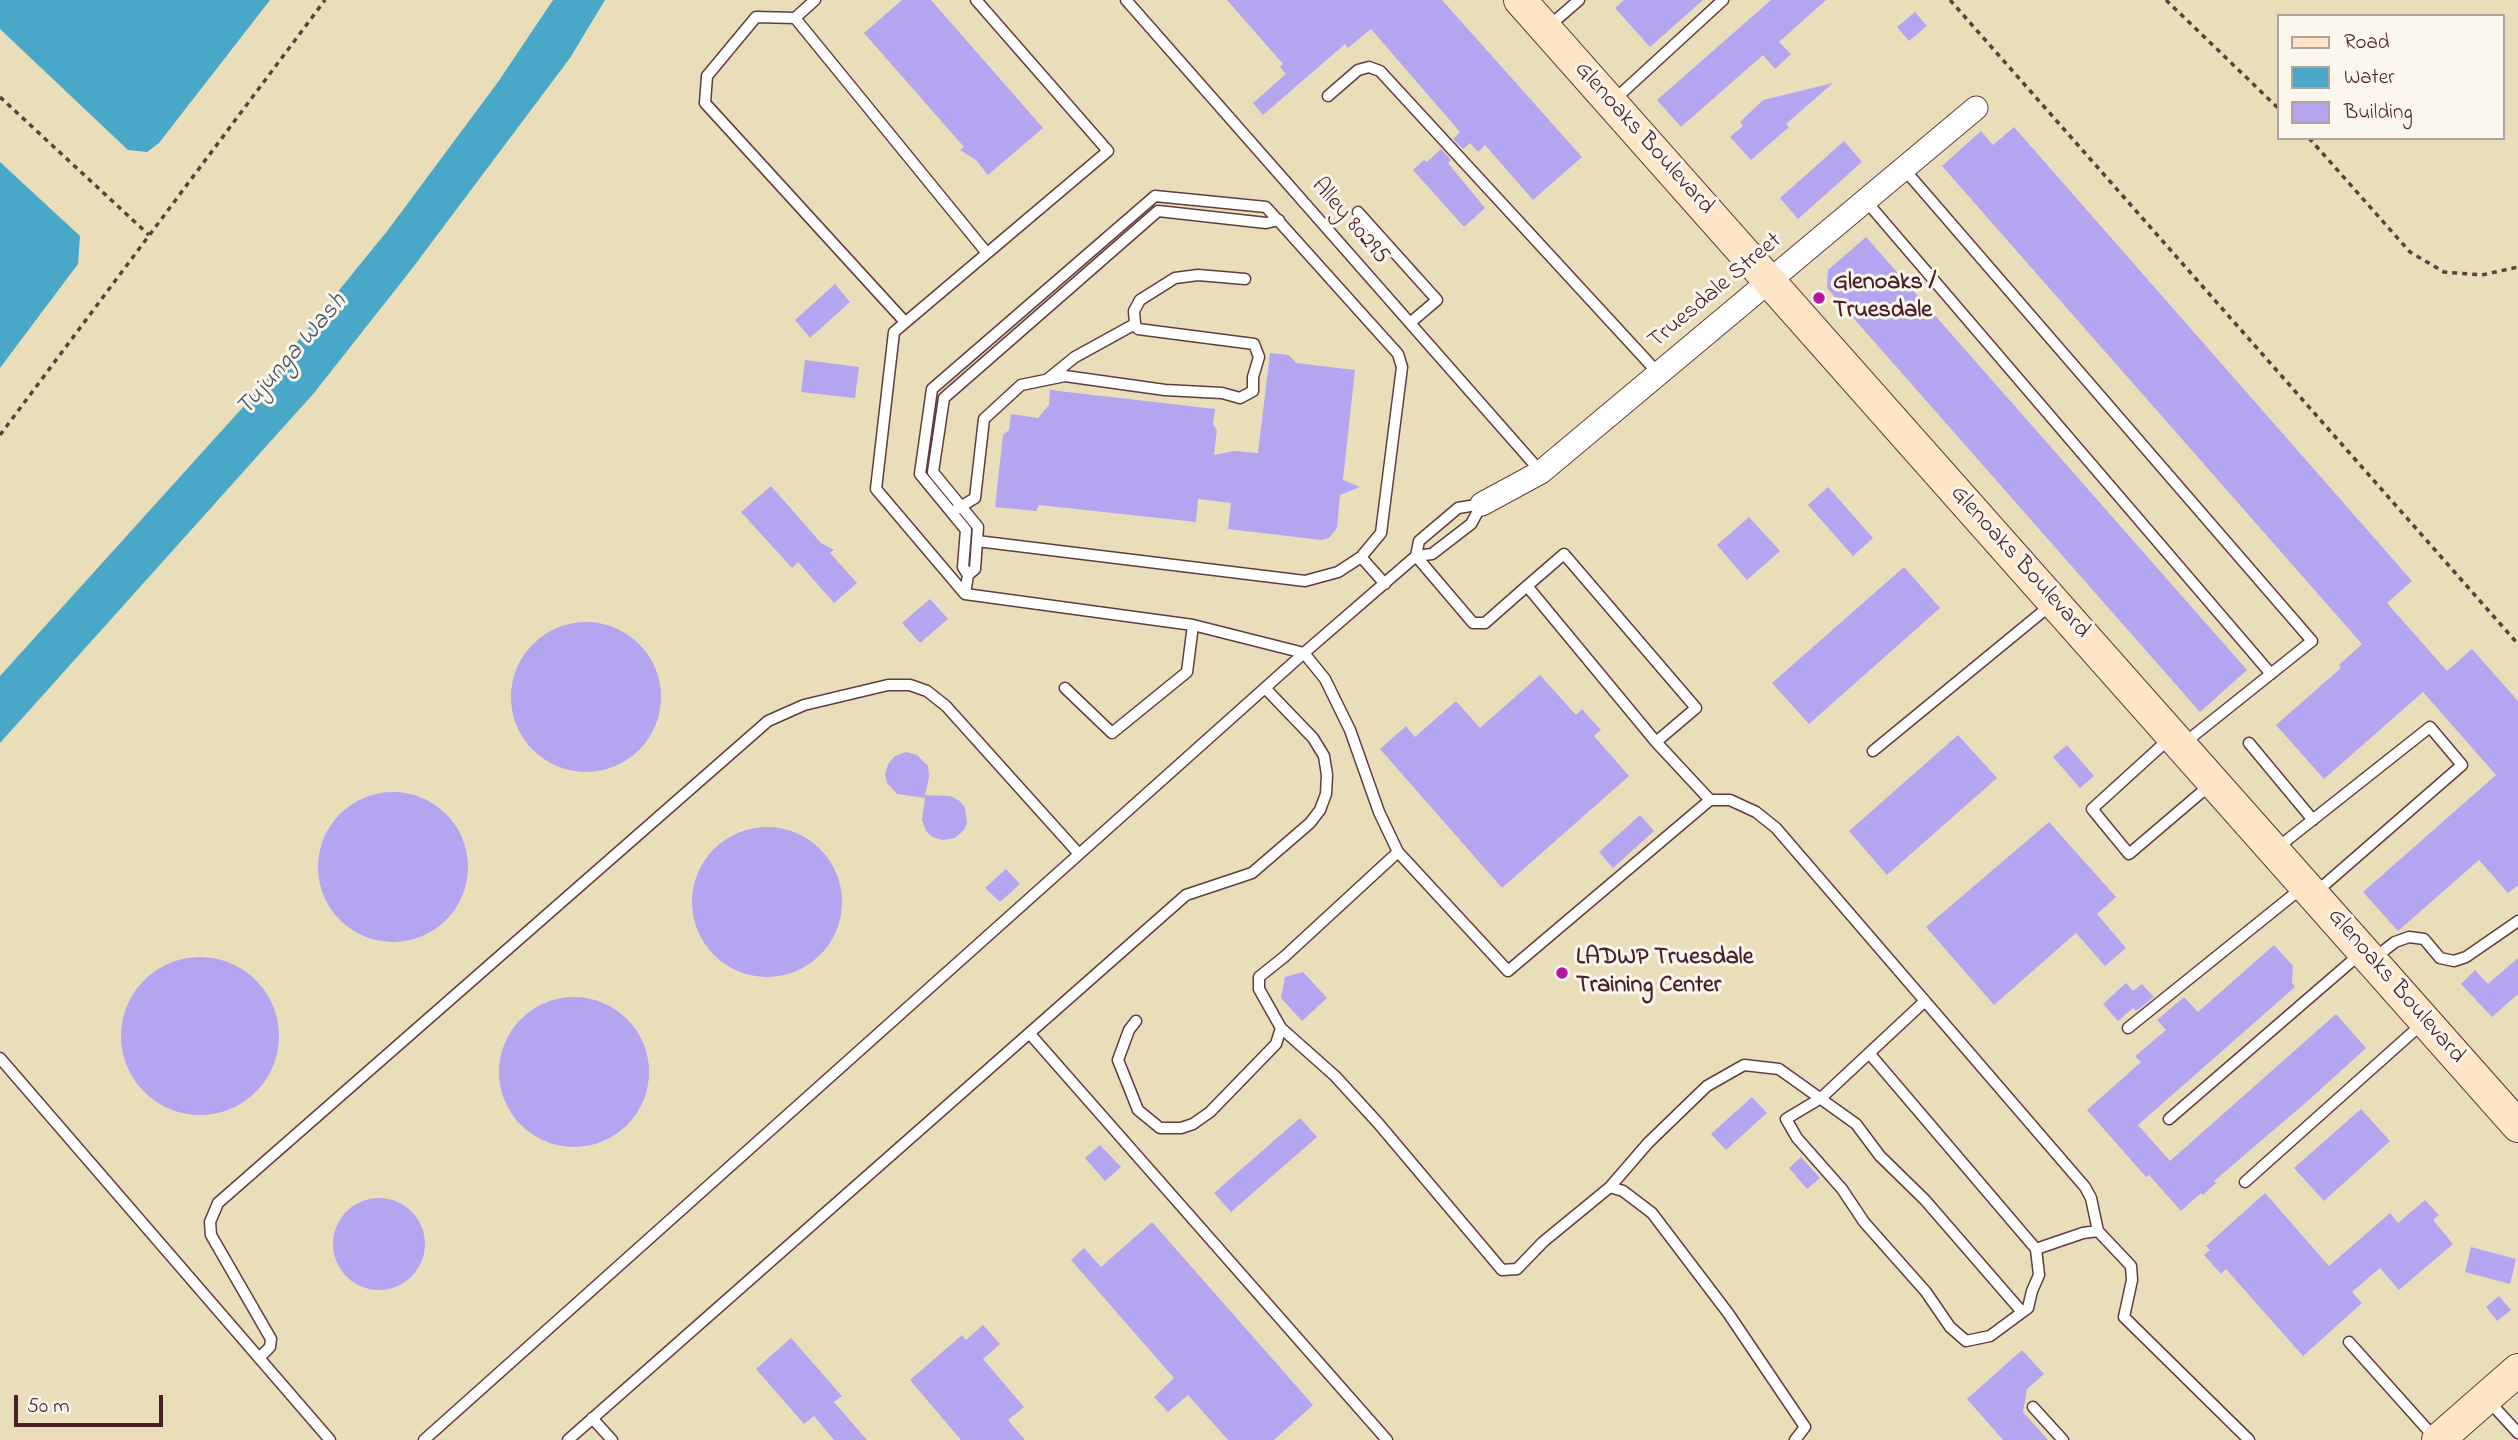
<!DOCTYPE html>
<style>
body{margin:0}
#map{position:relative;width:2518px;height:1440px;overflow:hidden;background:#e9deb9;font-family:"Indie Flower",sans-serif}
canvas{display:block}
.legend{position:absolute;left:2277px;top:14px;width:228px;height:126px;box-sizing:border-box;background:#fbf7ec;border:2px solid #b4a19f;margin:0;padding:9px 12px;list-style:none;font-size:21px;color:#4a1f2b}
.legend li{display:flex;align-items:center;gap:14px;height:35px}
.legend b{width:35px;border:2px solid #b4a19f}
.scale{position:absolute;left:14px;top:1395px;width:149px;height:32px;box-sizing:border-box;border:4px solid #4a1f2b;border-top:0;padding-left:9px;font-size:21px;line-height:24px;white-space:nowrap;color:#4a1f2b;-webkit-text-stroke:5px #fbf7ec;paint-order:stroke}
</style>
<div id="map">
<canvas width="2518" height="1440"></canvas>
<ul class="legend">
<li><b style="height:9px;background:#fde5c5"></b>Road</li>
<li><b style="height:19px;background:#49a8c8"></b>Water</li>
<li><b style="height:19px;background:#b5a5f1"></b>Building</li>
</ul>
<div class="scale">50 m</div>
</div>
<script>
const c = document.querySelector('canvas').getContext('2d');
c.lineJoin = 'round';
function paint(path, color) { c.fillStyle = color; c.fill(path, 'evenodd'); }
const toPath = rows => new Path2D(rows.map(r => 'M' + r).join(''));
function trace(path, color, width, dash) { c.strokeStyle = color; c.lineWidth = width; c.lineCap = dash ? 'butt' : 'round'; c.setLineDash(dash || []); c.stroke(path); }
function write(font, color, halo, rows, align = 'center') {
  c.font = font + ' "Indie Flower",sans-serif'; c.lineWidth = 6; c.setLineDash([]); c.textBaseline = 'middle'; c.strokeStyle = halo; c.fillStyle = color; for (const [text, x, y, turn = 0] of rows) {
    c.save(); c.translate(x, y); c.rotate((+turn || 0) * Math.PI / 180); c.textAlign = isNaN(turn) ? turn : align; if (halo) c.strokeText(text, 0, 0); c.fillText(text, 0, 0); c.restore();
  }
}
paint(toPath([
 [0,0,270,0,159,143,147,152,128,150,0,29],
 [553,0,605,0,570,58,411,270,314,393,0,743,0,676,254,395,388,230,498,82],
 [0,162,80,236,78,264,0,368]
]), '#49a8c8');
paint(toPath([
 [902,0,931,0,1043,128,988,175,976,160,960,150,964,147,864,33],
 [1227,0,1442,0,1582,157,1533,200,1485,145,1478,152,1470,143,1463,149,1453,139,1460,132,1371,29,1348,48,1345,44,1263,115,1253,103,1286,74,1280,67,1283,64],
 [1624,0,1703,0,1650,47,1615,8],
 [1771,0,1826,0,1779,42,1791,54,1775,69,1763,55,1681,127,1657,100],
 [1915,12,1927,26,1909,41,1897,27],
 [1833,83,1786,124,1789,127,1751,160,1730,137,1743,126,1740,122,1763,100],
 [2014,127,2412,581,2387,603,2447,671,2472,649,2518,701,2518,885,2508,893,2479,860,2398,931,2363,892,2496,775,2423,692,2324,779,2276,725,2341,668,2339,665,2362,644,1942,166,1981,131,1993,145],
 [1844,141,1862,162,1798,219,1780,198],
 [1441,149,1451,160,1448,163,1485,208,1464,227,1413,170,1424,160,1427,162],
 [1866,237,2247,670,2200,712,1827,288,1828,270],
 [835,284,850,302,810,338,795,320],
 [1270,353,1289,355,1296,363,1355,370,1343,480,1360,487,1340,495,1337,528,1329,538,1322,540,1228,529,1231,503,1198,499,1196,522,1039,505,1036,511,995,507,1003,435,1009,430,1011,414,1038,418,1049,405,1050,390,1215,409,1213,424,1217,430,1214,455,1234,451,1258,453],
 [805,360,859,367,855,398,801,392],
 [771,486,821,543,834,550,830,553,857,583,834,603,798,562,792,568,741,512],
 [1828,487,1873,538,1853,556,1808,505],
 [1749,517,1780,551,1747,580,1717,545],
 [1904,567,1940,608,1809,724,1772,683],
 [930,599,948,619,920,643,902,623],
 '511 697a75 75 0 1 1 150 0a75 75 0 1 1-150 0Z',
 [1540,675,1576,715,1582,709,1589,717,1601,730,1594,736,1629,776,1502,888,1380,749,1406,726,1415,737,1456,701,1480,728],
 [1958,735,1997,778,1887,875,1849,831],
 [2067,745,2094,776,2080,788,2053,757],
 [906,752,917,755,928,766,929,777,925,795,950,796,960,801,965,808,967,823,964,830,955,838,943,840,932,837,926,831,922,820,925,798,897,794,887,783,885,775,888,764,895,756],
 '318 867a75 75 0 1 1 150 0a75 75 0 1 1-150 0Z',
 [1640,815,1654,831,1613,868,1599,852],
 [2049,822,2116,897,2097,914,2126,948,2105,966,2076,933,1994,1005,1926,927],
 '692 902a75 75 0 1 1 150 0a75 75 0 1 1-150 0Z',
 [1006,869,1020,884,1000,902,985,888],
 [2274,945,2293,966,2292,983,2295,987,2138,1125,2170,1161,2336,1014,2366,1048,2310,1099,2214,1181,2216,1183,2203,1195,2201,1193,2181,1211,2149,1175,2146,1177,2087,1110,2141,1062,2135,1056,2166,1030,2157,1020,2184,997,2198,1012],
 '121 1036a79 79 0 1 1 158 0a79 79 0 1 1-158 0Z',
 [2518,958,2518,994,2492,1017,2461,984,2475,970,2488,984],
 [1303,972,1327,998,1302,1021,1281,998,1285,977],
 [2126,983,2133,991,2142,984,2154,997,2136,1011,2133,1008,2118,1021,2103,1004],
 '499 1072a75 75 0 1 1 150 0a75 75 0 1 1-150 0Z',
 [1752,1097,1767,1113,1726,1150,1711,1134],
 [2361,1109,2390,1141,2324,1201,2294,1168],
 [1300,1118,1317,1137,1231,1212,1214,1193],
 [1100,1145,1121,1167,1105,1181,1085,1158],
 [1801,1157,1820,1178,1807,1189,1789,1168],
 [2265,1193,2329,1266,2390,1213,2398,1223,2425,1200,2439,1215,2433,1220,2453,1244,2399,1290,2380,1268,2352,1292,2362,1303,2303,1356,2226,1269,2221,1274,2204,1255,2210,1250,2206,1246],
 '333 1244a46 46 0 1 1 92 0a46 46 0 1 1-92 0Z',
 [1152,1222,1313,1405,1274,1440,1228,1440,1188,1395,1168,1412,1154,1397,1174,1378,1071,1260,1084,1248,1101,1267],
 [2471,1247,2516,1259,2510,1284,2465,1272],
 [2499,1296,2511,1310,2497,1321,2486,1307],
 [983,1325,1000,1344,983,1359,1024,1407,1008,1420,1025,1440,961,1440,910,1380,962,1335,966,1340],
 [791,1338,842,1396,834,1402,867,1440,834,1440,814,1416,804,1424,756,1369],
 [2022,1350,2044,1374,2027,1389,2023,1412,2048,1440,2003,1440,1967,1399]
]), '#b5a5f1');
const service = toPath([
 [815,0,795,18,986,252],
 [1126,0,1541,472],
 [795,18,756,17,707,76,705,103,905,322],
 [1548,27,1579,0],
 [1328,96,1358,70,1369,67,1380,71,1659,374],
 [1614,100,1723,0],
 [1904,169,2312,641,2183,744],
 [1866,201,2271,674],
 [1358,212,1437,300,1410,323],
 [1279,220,1266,223,1158,211,944,398,933,472,978,527,975,569,968,575,965,594,1193,625,1304,653,1325,679,1350,730,1379,812,1398,852,1508,971,1710,800,1656,742],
 [1049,378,1075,357,1135,324],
 [957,509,975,498,984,419,1021,385,1065,376,1165,390,1222,393,1240,398,1253,391,1253,377,1259,357,1254,344,1138,329,1135,324,1134,311,1140,300,1175,278,1198,275,1245,279],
 [977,541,1305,581,1338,572,1361,557],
 [1416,556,1473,623,1485,623,1527,586,1564,554,1696,708,1656,742,1527,586],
 [1416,556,1419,541,1458,508,1482,504],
 [968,575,963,567,966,530,920,474,932,389,1155,196,1266,207,1398,354,1402,367,1381,533,1361,557,1385,584],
 [965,594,876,489,894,332,1108,151,976,0],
 [1065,688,1112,733,1187,672,1193,625],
 [2170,738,2092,809,2129,854,2210,785],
 [2249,743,2313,820],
 [1873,751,2052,604],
 [1710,800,1730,800,1756,812,1776,828,2085,1187,2091,1198,2098,1231,2131,1266,2132,1280,2124,1317,2249,1440],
 [2277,848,2430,727,2462,765,2315,893],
 [2373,959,2395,942,2409,937,2424,939,2440,958,2454,961,2466,957,2518,921],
 [1136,1021,1129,1030,1118,1060,1138,1110,1160,1128,1181,1128,1193,1124,1210,1112,1276,1044,1281,1028,1259,989,1259,977,1284,957,1398,852],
 [1281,1028,1335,1076,1378,1123,1502,1270,1517,1269,1543,1242,1610,1187,1623,1191,1652,1213,1728,1313,1805,1427,1795,1440],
 [2128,1028,2303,887],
 [1030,1034,1387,1440],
 [1869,1053,2036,1249,2039,1275,2032,1291,2028,1308,1990,1336,1966,1341,1950,1327,1926,1292,1864,1222,1842,1189,1797,1138,1786,1119,1821,1098,1925,1001],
 [0,1058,330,1440],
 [2169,1119,2360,954],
 [2245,1182,2423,1023],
 [1610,1187,1648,1143,1707,1086,1744,1065,1779,1069,1856,1124,1880,1156,1925,1200,2022,1312],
 [2036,1249,2083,1233,2098,1231],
 [2349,1342,2435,1438],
 [259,1358,270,1347,271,1339,211,1235,210,1222,218,1203,768,721,804,705,888,685,910,685,927,691,946,706,1079,854],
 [2487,1399,2518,1433],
 [2033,1407,2063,1440],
 [592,1418,612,1440],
 [424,1440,1304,653,1416,556,1432,554,1471,524,1482,504],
 [568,1440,1186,895,1252,873,1310,823,1320,810,1326,794,1327,775,1324,756,1313,738,1265,688]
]);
const minor = toPath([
 [1482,504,1541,472,1976,108]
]);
const secondary = toPath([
 [1520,0,2518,1126],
 [2438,1440,2518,1370]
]);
trace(service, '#623c40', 13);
trace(minor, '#623c40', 25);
trace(secondary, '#623c40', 34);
trace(toPath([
 [1950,0,2518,644],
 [2166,0,2278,108],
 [0,97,149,235],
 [2309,138,2410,252,2444,272,2482,275,2518,267],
 [0,435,325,0]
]), '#623c40', 3.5, [5, 5]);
trace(service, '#fff', 10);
trace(minor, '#fff', 23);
trace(secondary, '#fde5c5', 32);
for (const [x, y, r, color] of [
 [1819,298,7,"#b5179e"],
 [1562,973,7,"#b5179e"]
]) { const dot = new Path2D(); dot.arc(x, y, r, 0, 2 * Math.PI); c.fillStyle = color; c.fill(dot); trace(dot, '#fbf7ec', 2.5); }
write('24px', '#4a1f2b', '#fbf7ec', [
 ["Glenoaks Boulevard",1643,139,48],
 ["Alley 80295",1349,222,49],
 ["Truesdale Street",1716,292,-40],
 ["Glenoaks Boulevard",2019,563,48],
 ["Glenoaks Boulevard",2395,987,49]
]);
write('bold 24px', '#4a1f2b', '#fbf7ec', [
 ["Glenoaks /",1833,284],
 ["Truesdale",1833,312],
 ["LADWP Truesdale",1576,959],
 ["Training Center",1576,987]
], 'left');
write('italic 26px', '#4a566a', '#fbf7ec', [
 ["Tujunga Wash",293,356,-49]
]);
</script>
